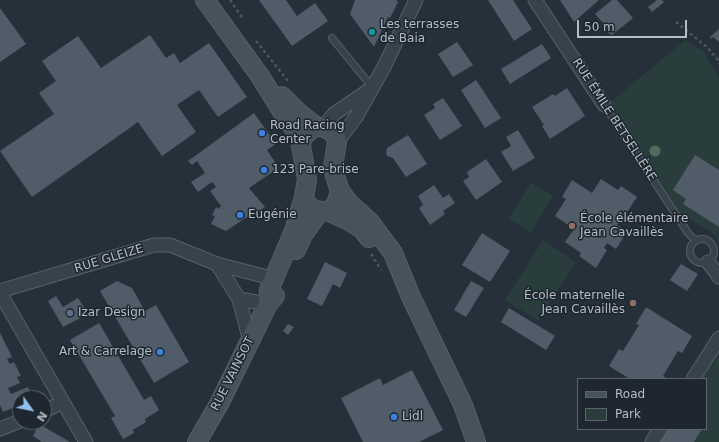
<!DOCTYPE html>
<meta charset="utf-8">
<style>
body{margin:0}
#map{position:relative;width:719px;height:442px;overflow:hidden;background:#25303a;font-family:"DejaVu Sans",sans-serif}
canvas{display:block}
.legend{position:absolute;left:577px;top:378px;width:130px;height:52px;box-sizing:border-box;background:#1e272f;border:1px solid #5a636b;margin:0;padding:5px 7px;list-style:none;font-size:12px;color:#b4bdc6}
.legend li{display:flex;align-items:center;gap:8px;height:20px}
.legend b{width:20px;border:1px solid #5a636b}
.north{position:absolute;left:12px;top:390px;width:40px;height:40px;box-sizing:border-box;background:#1e272f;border:1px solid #5a636b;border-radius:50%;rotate:123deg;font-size:11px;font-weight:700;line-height:16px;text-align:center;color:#b4bdc6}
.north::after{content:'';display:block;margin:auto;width:14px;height:18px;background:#90c0ee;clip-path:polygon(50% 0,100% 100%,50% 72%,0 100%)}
.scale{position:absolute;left:577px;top:20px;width:110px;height:18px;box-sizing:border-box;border:2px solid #b4bdc6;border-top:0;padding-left:5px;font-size:12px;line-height:14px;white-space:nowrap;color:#b4bdc6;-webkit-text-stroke:3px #1e272f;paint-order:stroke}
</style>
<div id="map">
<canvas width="719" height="442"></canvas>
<ul class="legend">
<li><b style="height:5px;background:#47525d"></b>Road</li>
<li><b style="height:11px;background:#283d3c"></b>Park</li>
</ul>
<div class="north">N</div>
<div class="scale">50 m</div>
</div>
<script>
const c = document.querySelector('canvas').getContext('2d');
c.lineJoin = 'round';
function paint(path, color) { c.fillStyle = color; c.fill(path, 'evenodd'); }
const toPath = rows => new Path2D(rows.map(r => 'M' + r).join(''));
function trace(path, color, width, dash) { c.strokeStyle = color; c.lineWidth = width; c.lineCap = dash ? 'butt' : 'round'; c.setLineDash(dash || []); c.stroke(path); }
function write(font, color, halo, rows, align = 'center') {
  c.font = font + ' "DejaVu Sans",sans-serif'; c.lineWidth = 3; c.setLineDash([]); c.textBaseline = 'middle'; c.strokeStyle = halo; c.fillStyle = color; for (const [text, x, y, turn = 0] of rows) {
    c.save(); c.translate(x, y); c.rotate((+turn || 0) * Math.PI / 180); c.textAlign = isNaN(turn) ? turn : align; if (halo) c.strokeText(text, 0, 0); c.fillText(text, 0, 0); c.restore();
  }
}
paint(toPath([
 [685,40,704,52,719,78,719,242,714,234,678,212,609,103],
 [531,182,553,196,531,233,509,219],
 [543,240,576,262,538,321,505,300],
 [719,342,719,442,661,442,664,429,706,429,706,379,696,379]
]), '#283d3c');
paint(toPath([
 [259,0,286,0,297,16,315,3,328,21,292,46],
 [355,0,396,0,398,2,390,18,388,17,374,47,350,14],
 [488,0,513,0,532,29,514,41],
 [560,0,599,0,574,22],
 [612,0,617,0,633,18,612,35,608,33,606,29,606,26,595,14],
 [657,0,662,0,664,2,652,12,648,7],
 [0,8,26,44,0,62],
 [719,29,719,42,713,37,711,39,710,37],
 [150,35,166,58,174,53,180,63,209,43,247,97,218,117,199,90,177,105,196,132,162,156,138,122,32,197,0,151,54,114,39,93,56,81,42,61,78,36,101,68],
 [457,42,473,65,453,77,438,54],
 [542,44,551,58,510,84,501,69],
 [476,80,501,118,485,128,461,90],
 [567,88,585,116,550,139,542,126,544,125,532,107,553,94,555,96],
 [443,98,462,126,440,140,424,115,435,108,433,104],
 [254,113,276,144,267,150,275,162,274,171,249,188,265,207,252,217,250,215,226,231,211,224,215,216,212,215,216,207,219,209,221,206,210,191,216,187,212,182,198,192,191,182,205,173,197,161,192,165,188,161],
 [518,130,535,158,513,171,501,152,511,146,506,137],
 [408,135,427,164,406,177,393,158,387,156,386,152,387,148],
 [695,155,719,170,719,227,683,204,686,199,673,190],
 [486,159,502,182,476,200,463,181,469,177,467,172],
 [601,179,618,190,621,186,637,197,626,214,624,213,617,225,627,232,616,249,607,243,604,248,607,250,596,268,579,256,581,253,565,242,574,229,555,216,566,199,562,197,572,180,592,193],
 [434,185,443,198,449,194,455,203,443,211,445,214,430,225,419,208,423,205,418,196],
 [482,233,510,251,490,282,462,265],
 [325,262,347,273,340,288,333,284,322,306,307,299],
 [681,264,698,274,687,291,670,280],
 [117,281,132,288,145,311,156,305,189,362,154,383,100,291],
 [471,281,484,288,466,317,454,310],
 [56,296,63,307,78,298,88,314,63,327,48,301],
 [646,307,692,336,682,353,678,351,663,376,666,378,665,379,630,379,609,366,619,349,623,351,639,325,636,324],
 [509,308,555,336,546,350,501,322],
 [99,323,144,400,151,396,159,410,145,419,146,422,133,430,134,433,123,439,111,418,115,416,70,340],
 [288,324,294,327,288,335,283,331],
 [0,333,12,357,7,359,10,364,14,362,21,376,17,377,20,383,8,388,11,394,28,387,33,398,20,398,20,405,3,412,0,405],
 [412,370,443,430,419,442,363,442,341,398,380,378,383,385],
 [39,424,70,442,42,442,33,436],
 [664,429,702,429,694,442,661,442,658,440]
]), '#505d68');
const lane = toPath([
 [332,38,372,87],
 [604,105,688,233,695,240],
 '690 251a12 12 0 1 1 24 0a12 12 0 1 1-24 0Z'
]);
const street = toPath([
 [535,0,604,105],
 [323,127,334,114,369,90],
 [337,142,356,117,384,67,416,0],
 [708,262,719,277],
 [217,264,239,299,250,341],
 [0,291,154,245,170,245,217,264,275,279],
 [0,293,86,442],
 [239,299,268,304],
 [693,379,719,338],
 [44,411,63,402],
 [0,429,20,421],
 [652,442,660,429]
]);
const secondary = toPath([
 [205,0,260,76,281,110,302,140],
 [282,96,298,112,317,127],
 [340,191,350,204,370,222,393,253,411,297,463,405,476,442],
 [327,211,349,221,362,229,369,238],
 [296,250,303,235,320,211],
 [268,304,269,290,294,231,304,197,307,179,301,146,302,140,305,135,312,129,317,127,323,127,332,132,336,137,337,142,333,167,335,176,340,191,338,198,336,204,332,208,327,211,320,211,311,208,307,204,304,197],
 [197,442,219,404,268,304,275,296]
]);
trace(lane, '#576068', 8);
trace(street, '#576068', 15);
trace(secondary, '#576068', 20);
trace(toPath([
 [230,0,241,16,240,20],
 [676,22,708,48,718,60,719,64],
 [256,41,288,81],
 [371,254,381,270]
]), '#475959', 2.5, [3, 3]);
trace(lane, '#38424a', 6);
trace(street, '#38424a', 13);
trace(secondary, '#47525d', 18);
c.fillStyle = '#506a5d';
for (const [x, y] of [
 [655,151]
]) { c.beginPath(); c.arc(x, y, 5.5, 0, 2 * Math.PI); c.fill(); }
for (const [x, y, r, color] of [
 [372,32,4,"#0f9aa8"],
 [262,133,4,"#3f7fe0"],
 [264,170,4,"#3f7fe0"],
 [240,215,4,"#3f7fe0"],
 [572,226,4,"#8d6e63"],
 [633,303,4,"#8d6e63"],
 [70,313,4,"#5c6f8a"],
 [160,352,4,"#3f7fe0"],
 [394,417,4,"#3f7fe0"]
]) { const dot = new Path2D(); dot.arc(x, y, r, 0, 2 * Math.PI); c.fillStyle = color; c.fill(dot); trace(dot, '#1e272f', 1.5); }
write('12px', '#b4bdc6', '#1e272f', [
 ["Les terrasses",380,25],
 ["de Baia",380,39],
 ["Road Racing",270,126],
 ["Center",270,140],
 ["123 Pare-brise",272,170],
 ["Eugénie",248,215],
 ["École élémentaire",580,219],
 ["Jean Cavaillès",580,233],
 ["École maternelle",625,296,"right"],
 ["Jean Cavaillès",625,310,"right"],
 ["Izar Design",78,313],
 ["Art & Carrelage",152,352,"right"],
 ["Lidl",402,417]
], 'left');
write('12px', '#b4bdc6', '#1e272f', [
 ["RUE ÉMILE BETSELLÈRE",614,120,57],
 ["RUE GLEIZE",109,259,-17],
 ["RUE VAINSOT",233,374,-63]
]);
</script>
